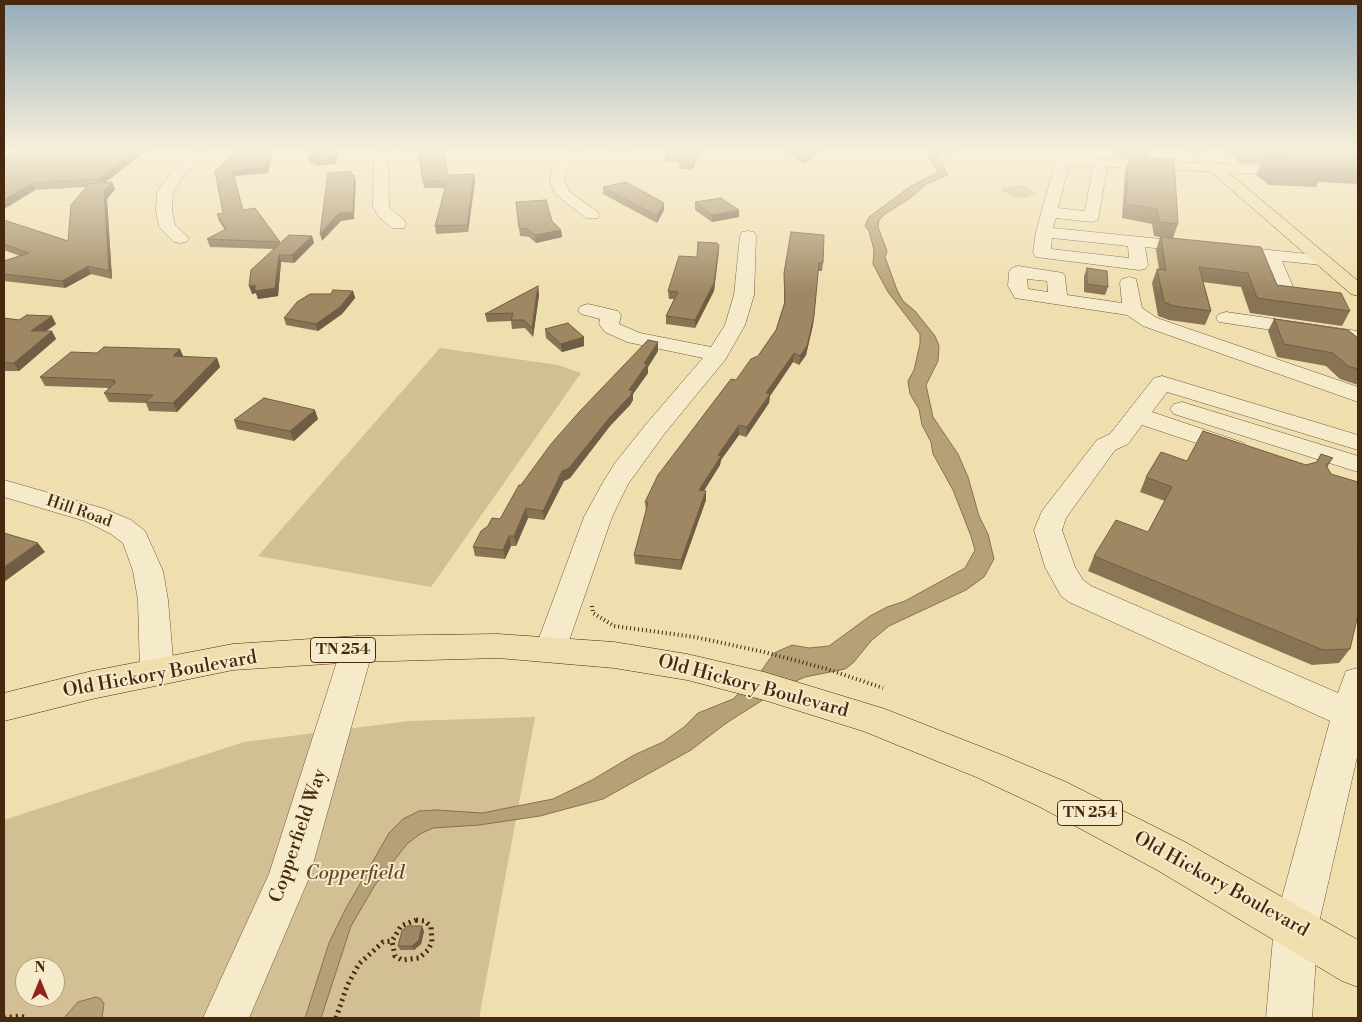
<!DOCTYPE html>
<style>
body{margin:0}
#map{position:relative;width:1362px;height:1022px;overflow:hidden;background:#efdeae;font-family:"Libre Bodoni",serif}
canvas{display:block}
.frame{position:absolute;inset:0;border:5px solid #46290f;pointer-events:none}
.north{position:absolute;left:15px;top:957px;width:50px;height:50px;box-sizing:border-box;background:#f5eaca;border:1px solid #af9d7f;border-radius:50%;rotate:0deg;font-size:14px;font-weight:700;line-height:20px;text-align:center;color:#46290f}
.north::after{content:'';display:block;margin:auto;width:18px;height:22px;background:#8f2418;clip-path:polygon(50% 0,100% 100%,50% 72%,0 100%)}
</style>
<div id="map">
<canvas width="1362" height="1022"></canvas>
<div class="frame"></div>
<div class="north">N</div>
</div>
<script>
const c = document.querySelector('canvas').getContext('2d');
c.lineJoin = 'round';
function paint(path, color) { c.fillStyle = color; c.fill(path, 'evenodd'); }
const toPath = rows => new Path2D(rows.map(r => 'M' + r).join(''));
function trace(path, color, width, dash) { c.strokeStyle = color; c.lineWidth = width; c.lineCap = dash ? 'butt' : 'round'; c.setLineDash(dash || []); c.stroke(path); }
function write(font, color, halo, rows, align = 'center') {
  c.font = font + ' "Libre Bodoni",serif'; c.lineWidth = 4; c.setLineDash([]); c.textBaseline = 'middle'; c.strokeStyle = halo; c.fillStyle = color; for (const [text, x, y, turn = 0] of rows) {
    c.save(); c.translate(x, y); c.rotate((+turn || 0) * Math.PI / 180); c.textAlign = isNaN(turn) ? turn : align; if (halo) c.strokeText(text, 0, 0); c.fillText(text, 0, 0); c.restore();
  }
}
paint(toPath([
 [1017,185,1024,186,1036,193,1027,198,1014,197,1002,191,1003,188],
 [440,348,558,365,581,373,431,587,258,556],
 [535,717,479,1018,4,1018,4,820,244,742,409,721],
 [25,967,55,967,55,997,25,997]
]), '#d2bf93');
const water = toPath([
 [934,151,959,151,938,155,948,175,926,184,909,199,885,214,879,220,878,227,887,251,885,257,897,290,903,301,915,311,935,336,939,346,938,361,926,385,933,417,958,454,968,477,979,516,988,534,994,559,984,577,966,590,889,626,871,641,853,663,845,669,805,677,783,687,725,724,691,750,603,799,540,816,479,825,433,828,420,834,407,844,375,885,351,926,321,1018,305,1018,329,943,345,910,389,833,403,819,419,811,437,810,482,813,553,799,592,780,634,755,663,742,684,727,698,713,733,699,759,674,774,653,792,645,809,648,829,646,870,616,887,607,905,601,965,568,975,550,971,536,953,490,933,454,931,442,922,425,919,409,910,394,908,381,914,370,920,344,920,334,888,292,873,264,874,250,869,231,865,226,869,217,911,186,938,172,928,155,934,151],
 [96,997,101,999,104,1004,102,1018,64,1018,78,1002,96,997]
]);
paint(water, '#b6a078');
trace(water, '#89704e', 1);
const minor = toPath([
 [194,151,210,151,186,172,173,192,172,211,175,225,189,238,186,242,180,243,174,242,159,227,156,211,157,192,176,166,194,151],
 [374,151,388,151,389,207,404,220,406,224,404,228,392,228,379,217,373,207,374,151],
 [569,151,584,151,567,168,564,180,570,192,598,212,600,215,598,218,586,218,555,194,550,180,553,167,569,151],
 [1064,157,1358,170,1358,178,1107,167,1098,220,1092,222,1056,218,1053,228,1328,256,1331,260,1328,264,1322,265,1282,261,1294,289,1291,293,1284,295,1277,293,1274,289,1263,259,1145,247,1148,265,1145,269,1139,270,1036,257,1033,253,1036,232,1055,163,1059,158,1064,157],
 [1069,165,1093,167,1085,211,1058,208,1069,165],
 [1052,238,1128,246,1129,258,1051,249,1052,238],
 [748,231,754,232,756,236,754,295,745,325,725,360,665,433,628,484,612,517,563,658,551,662,539,658,535,649,584,517,602,484,615,463,647,423,703,358,627,342,605,332,599,324,600,319,581,314,578,310,581,306,588,304,618,311,621,315,619,324,640,333,711,347,725,325,734,295,740,236,742,232,748,231],
 [1018,266,1063,273,1065,277,1067,295,1122,303,1120,283,1122,279,1129,277,1136,279,1142,308,1157,318,1358,387,1358,402,1143,326,1127,315,1015,298,1008,286,1009,272,1012,268,1018,266],
 [1027,279,1047,281,1048,292,1028,289,1027,279],
 [1226,312,1358,331,1358,343,1219,322,1216,318,1219,314,1226,312],
 [1162,376,1358,435,1358,450,1167,392,1152,412,1244,443,1248,448,1244,453,1235,456,1142,425,1128,444,1115,450,1066,518,1062,530,1075,567,1083,580,1091,586,1338,693,1346,671,1358,668,1358,753,1318,927,1312,1018,1266,1018,1274,927,1330,721,1069,602,1061,596,1045,567,1034,530,1042,511,1097,440,1110,434,1154,378,1162,376],
 [1182,402,1358,456,1358,472,1174,414,1170,409,1174,404,1182,402],
 [4,480,105,509,131,520,145,531,163,571,168,600,174,671,169,680,157,684,145,680,140,671,138,600,133,571,123,543,111,534,85,521,4,497,4,480],
 [357,636,369,640,373,649,309,878,249,1018,203,1018,269,874,341,649,345,640,357,636]
]);
const major = toPath([
 [1187,151,1203,151,1358,281,1358,296,1351,294,1187,151],
 [498,634,614,642,687,654,764,672,885,709,1002,755,1066,782,1185,842,1358,940,1358,987,1342,981,1157,870,1038,806,976,777,863,731,764,700,687,680,614,668,498,658,357,662,233,670,92,699,4,721,4,693,92,671,233,644,357,636,498,634]
]);
trace(minor, '#705637', 1);
trace(major, '#46290f', 1);
trace(toPath([
 [592,606,593,613,614,626,695,637,764,652,827,669,883,688]
]), '#46290f', 4, [1, 3]);
trace(toPath([
 [416,920,425,921,431,927,432,942,428,950,419,958,402,960,395,956,392,941,401,926,416,920],
 [4,1018,20,1016,27,1018],
 [336,1018,347,986,359,964,383,942,392,941]
]), '#46290f', 5, [2, 4]);
paint(minor, '#f5eaca');
paint(major, '#efdeae');
paint(toPath([
 [236,151,273,151,268,173,234,176,243,210,280,243,312,236,314,243,294,263,281,262,278,296,258,299,256,293,252,294,274,249,210,247,207,239,225,230,219,221,217,214,223,213],
 [405,151,443,151,448,175,474,174,475,181,468,232,436,234,435,226,445,188,424,188,418,152,405,153],
 [609,151,630,151,627,153],
 [702,151,692,170,679,168,679,163,665,161,665,154],
 [784,151,821,151,805,164],
 [1115,151,1150,151,1151,153,1149,158,1178,224,1173,238,1277,285,1350,311,1342,326,1250,313,1241,287,1203,282,1211,311,1205,325,1169,320,1158,316,1152,283,1157,269,1159,269,1156,250,1160,237,1154,236,1152,224,1122,218,1125,170,1129,158,1121,158],
 [1226,151,1358,151,1358,157,1355,163,1358,163,1358,184,1318,182,1316,187,1269,185,1256,175,1261,164,1240,163],
 [141,155,105,182,112,182,115,189,107,199,112,279,91,274,65,288,4,281,4,261,20,256,4,250,4,220,68,241,86,187,35,190,4,209,4,158],
 [603,187,664,210,657,223,603,194],
 [516,202,561,230,562,237,536,243,529,237,520,236],
 [695,202,739,217,712,222,695,210],
 [791,232,823,263,822,271,818,271,813,325,806,355,799,365,793,362,770,396,769,403,746,437,739,435,721,460,720,465,704,490,706,500,681,570,635,564,634,555,646,512,645,502,736,380,758,356,776,330,784,304,784,273],
 [719,252,714,291,695,328,666,324,666,316,674,299,669,299,668,291,697,257],
 [1087,268,1108,287,1105,295,1084,292,1084,276],
 [538,286,539,295,533,337,525,328,512,329,511,321,487,322,485,314],
 [353,291,355,298,342,314,318,331,286,325,284,318,331,294],
 [4,318,56,324,46,331,56,339,19,371,4,371],
 [1274,319,1358,338,1358,385,1340,379,1326,366,1277,357,1268,331],
 [545,329,584,337,584,346,562,352,546,338],
 [180,349,183,357,217,358,220,367,177,412,149,411,146,403,109,402,104,393,109,388,45,386,40,377],
 [658,351,648,367,648,373,633,394,633,400,630,405,610,426,570,478,564,481,544,520,528,518,516,546,511,546,505,559,475,556,473,547,500,519,521,485],
 [318,419,294,441,237,429,234,420],
 [1321,454,1333,458,1327,467,1357,553,1350,649,1339,663,1312,665,1088,571,1094,556,1148,532,1165,501,1140,492,1146,477,1187,461,1306,465,1316,462],
 [424,931,421,944,414,950,400,950,398,946]
]), '#887454');
paint(toPath([
 [135,151,151,151,141,155,101,186,98,179],
 [270,151,273,151,268,173,234,176,245,217,232,170],
 [335,151,338,151,336,164,316,166,315,163,310,163,308,156],
 [405,151,419,151,419,152,405,153],
 [699,151,702,151,692,170,692,164],
 [813,151,821,151,805,164,806,157],
 [474,174,475,181,468,232,467,225],
 [354,175,356,181,354,219,341,221,322,241,320,234],
 [112,182,115,189,107,199,112,279,109,271,104,192],
 [32,183,35,190,4,209,4,200],
 [664,203,664,210,657,223,657,216],
 [739,210,739,217,712,222,712,215],
 [561,230,562,237,536,243,535,235],
 [312,236,314,243,294,263,292,255],
 [719,245,714,291,695,328,695,320],
 [279,255,281,262,278,296,258,299,256,293,252,294,249,286,255,285],
 [88,266,91,274,65,288,62,281],
 [538,286,539,295,533,337,532,328],
 [353,291,355,298,342,314,318,331,316,324],
 [52,316,56,324,35,339,31,331],
 [814,316,813,325,806,355,799,365,800,356],
 [52,331,56,339,19,371,14,363],
 [584,337,584,346,562,352,561,344],
 [658,342,658,351,648,367,648,373,633,394,633,400,630,405,610,426,570,478,564,481,544,520,543,511,562,471,629,390,644,363],
 [180,349,184,358,173,356],
 [794,353,793,362,770,396,769,403,746,437,747,427,766,393],
 [217,358,220,367,177,412,173,403],
 [315,410,318,419,294,441,290,431],
 [739,425,739,435,721,460,720,465,699,499,699,490,718,455],
 [706,491,706,500,681,570,681,560],
 [526,508,528,518,516,546,514,536],
 [509,536,511,546,505,559,503,550],
 [38,543,45,552,4,582,4,567],
 [422,926,424,931,421,944,414,950,412,946]
]), '#6f5e45');
const building = toPath([
 [18,151,135,151,98,179,32,183,4,200,4,158,18,151],
 [236,151,270,151,266,167,232,170,243,210,255,208,280,242,207,239,226,229,217,214,223,213,215,171,236,151],
 [309,151,335,151,335,157,314,159,315,156,308,156,309,151],
 [418,151,443,151,448,175,474,174,467,225,435,226,447,182,423,181,418,151],
 [666,151,699,151,692,164,679,161,679,156,665,154,666,151],
 [795,151,813,151,806,157,795,151],
 [1123,151,1150,151,1151,153,1123,151],
 [1301,151,1356,151,1358,154,1301,151],
 [1129,157,1174,159,1178,224,1159,222,1157,209,1126,204,1129,157],
 [1263,159,1358,163,1358,167,1317,166,1324,170,1276,169,1263,159],
 [351,171,351,175,354,175,353,212,339,213,320,234,328,173,351,171],
 [112,182,104,192,109,271,88,266,62,281,4,274,4,261,29,253,4,244,4,220,68,241,71,205,89,184,112,182],
 [626,182,664,203,657,216,603,187,626,182],
 [721,198,739,210,712,215,695,202,721,198],
 [546,200,552,221,561,230,535,235,528,229,519,228,516,202,546,200],
 [791,232,824,235,823,263,819,263,814,316,807,346,800,356,794,353,766,393,770,394,747,427,739,425,718,455,721,456,699,490,706,491,681,560,634,555,648,503,645,502,658,475,731,379,736,380,751,359,758,356,776,330,785,302,784,273,791,232],
 [289,235,312,236,292,255,279,255,275,288,255,291,255,285,249,286,251,270,289,235],
 [1161,237,1261,247,1277,285,1341,293,1350,311,1257,298,1248,273,1199,267,1211,311,1174,306,1164,302,1157,269,1166,270,1161,237],
 [698,242,717,243,719,245,714,283,695,320,666,316,678,292,668,291,679,256,697,257,698,242],
 [1087,268,1107,271,1108,287,1087,284,1087,268],
 [538,286,532,328,524,320,511,320,513,313,485,314,538,286],
 [333,290,353,291,340,307,316,324,284,318,297,302,310,294,331,294,333,290],
 [27,315,52,316,31,331,52,331,14,363,4,363,4,318,19,320,27,315],
 [1274,319,1348,330,1358,338,1358,369,1348,366,1333,353,1284,344,1274,319],
 [568,323,584,337,561,344,545,329,568,323],
 [648,340,658,342,644,363,647,364,629,390,633,391,630,396,610,417,569,468,562,471,543,511,526,508,514,536,509,536,503,550,473,547,481,531,488,526,492,518,500,519,519,485,521,485,551,444,580,411,648,340],
 [104,347,180,349,173,356,217,358,173,403,145,402,153,395,104,393,116,382,113,382,115,380,40,377,71,352,97,353,104,347],
 [264,398,315,410,290,431,234,420,264,398],
 [1203,431,1306,465,1317,462,1321,454,1333,458,1326,465,1331,474,1358,482,1358,547,1357,553,1358,553,1358,615,1350,649,1323,650,1094,556,1116,520,1148,532,1172,487,1146,477,1161,452,1187,461,1203,431],
 [4,533,38,543,4,567,4,533],
 [408,926,422,926,419,940,412,946,398,946,402,931,408,926]
]);
paint(building, '#9e8762');
trace(building, '#6f5e45', 1);
const sky = c.createLinearGradient(0, 0, 0, 294);
sky.addColorStop(0, '#94acbb');
sky.addColorStop(0.51, '#f8f0db');
sky.addColorStop(1, '#f8f0db00');
c.fillStyle = sky;
c.fillRect(0, 0, 1362, 294);
for (const [x, y, w] of [
 [343,650,65],
 [1090,813,65]
]) { const box = new Path2D(); box.roundRect(x - w / 2, y - 12.5, w, 25, 4); c.fillStyle = '#f5eaca'; c.fill(box); trace(box, '#46290f', 1); }
write('bold 15px', '#46290f', null, [
 ["TN 254",343,650],
 ["TN 254",1090,813]
]);
write('16px', '#46290f', '#f5eaca', [
 ["Hill Road",79,512,19]
]);
write('19px', '#46290f', '#f5eaca', [
 ["Old Hickory Boulevard",160,675,-10],
 ["Old Hickory Boulevard",753,687,15],
 ["Copperfield Way",299,836,-71],
 ["Old Hickory Boulevard",1221,885,29]
]);
write('italic 19px', '#624729', '#f5eaca', [
 ["Copperfield",355,874]
]);
</script>
